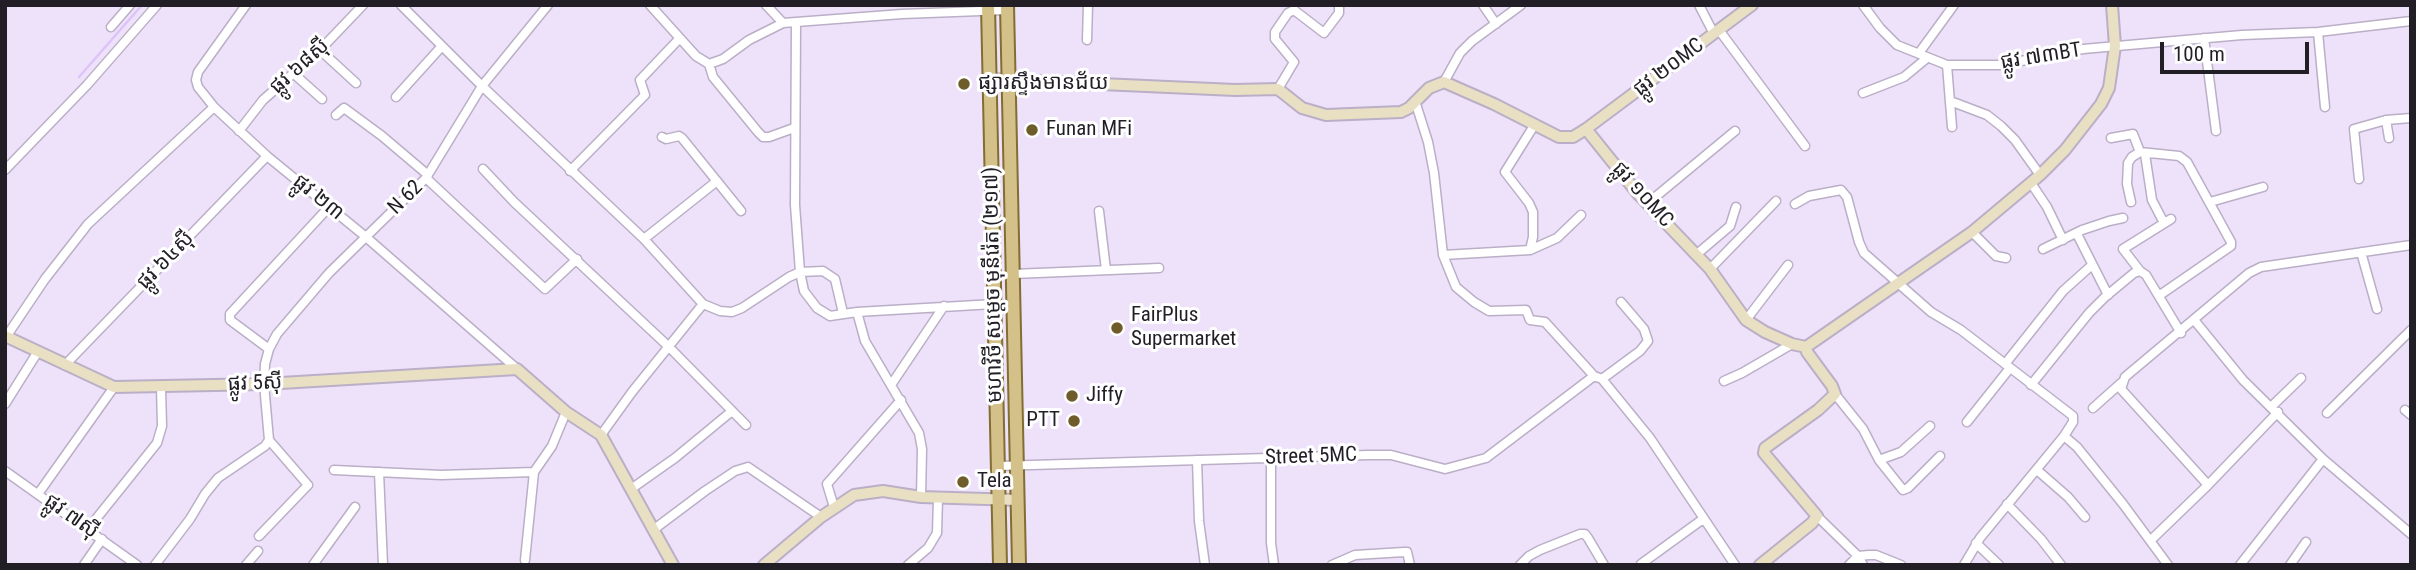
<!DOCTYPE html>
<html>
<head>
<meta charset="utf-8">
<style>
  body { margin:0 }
  #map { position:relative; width:2416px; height:570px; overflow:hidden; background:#eee2fa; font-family:"Roboto Condensed",sans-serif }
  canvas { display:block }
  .frame { position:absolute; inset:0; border:7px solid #221e26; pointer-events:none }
  .scale { position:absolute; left:2160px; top:42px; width:149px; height:32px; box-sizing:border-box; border:4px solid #221e26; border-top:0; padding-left:9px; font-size:21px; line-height:24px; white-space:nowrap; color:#221e26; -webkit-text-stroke:5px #fff; paint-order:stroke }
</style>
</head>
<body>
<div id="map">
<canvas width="2416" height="570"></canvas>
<div class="frame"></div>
<div class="scale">100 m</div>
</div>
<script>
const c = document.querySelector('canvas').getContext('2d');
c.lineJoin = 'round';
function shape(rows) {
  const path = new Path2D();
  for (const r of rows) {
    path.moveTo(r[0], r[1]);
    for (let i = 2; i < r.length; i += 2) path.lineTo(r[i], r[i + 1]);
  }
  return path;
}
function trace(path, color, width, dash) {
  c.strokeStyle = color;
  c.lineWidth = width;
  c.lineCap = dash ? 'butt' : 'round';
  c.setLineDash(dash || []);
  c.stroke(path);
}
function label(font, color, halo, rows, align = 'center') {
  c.font = font + ' "Roboto Condensed","Noto Sans Khmer",sans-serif';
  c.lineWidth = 6;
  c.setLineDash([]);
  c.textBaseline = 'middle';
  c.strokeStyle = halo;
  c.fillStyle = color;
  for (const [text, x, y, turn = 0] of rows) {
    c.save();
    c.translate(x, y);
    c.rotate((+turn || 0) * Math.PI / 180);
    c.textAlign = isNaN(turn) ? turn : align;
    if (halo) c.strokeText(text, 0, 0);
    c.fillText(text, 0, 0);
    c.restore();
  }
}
const stream = shape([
  [79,77,142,5]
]);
const street = shape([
  [246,5,198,72,196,80,198,87,214,107,267,156,366,237,517,369],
  [401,5,482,86,644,239,703,304,720,311,732,312,742,308,789,277,800,272,823,271,835,279,843,313],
  [650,5,696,56,709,64,713,77,758,132,763,137,769,137,794,128],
  [766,5,783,23],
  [1483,5,1496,24],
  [1699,5,1714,34],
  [1863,5,1880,28,1897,45,1947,65,2000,65,2083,49,2242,35,2318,32,2411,21],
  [796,23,795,205,800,272,804,291,817,308,830,316,857,312,994,304],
  [111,27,130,5],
  [1719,30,1805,146],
  [2318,32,2325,107],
  [2204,38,2216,131],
  [1087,40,1088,5],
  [320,50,356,83],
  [1919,53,1954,5],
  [709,64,723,59,749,40,783,23,902,14,1007,10],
  [1947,65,1952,127],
  [293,73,322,99],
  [1444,82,1460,53,1472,41,1521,5],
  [1278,89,1294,62,1275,39,1275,32,1288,13,1294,10,1324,33,1339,13,1339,5],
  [1863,93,1904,77,1927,58],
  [396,97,442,46],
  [1415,101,1428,142,1434,173,1443,255,1456,287,1474,302,1489,311,1526,310,1530,320,1545,322,1594,376,1602,379,1650,438,1735,565],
  [1950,101,1987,115,2001,126,2015,140,2040,175],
  [336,115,344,108,382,136,428,175],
  [2386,120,2389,138],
  [239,131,263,100,320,50,363,5],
  [662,137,666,139,679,136,682,138,741,211],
  [2111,138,2133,134,2140,152],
  [2145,154,2152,200,2164,223],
  [483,169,514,202,668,346,746,425],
  [5,170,87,85,157,5],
  [570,171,645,95,640,80,679,39],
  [426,178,545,289,577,259],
  [2359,179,2354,129,2386,120,2411,118],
  [2031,183,2047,207,2063,240],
  [2131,202,2127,184,2128,163,2132,157,2140,152,2179,156,2187,162,2231,242,2231,246,2160,295],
  [2210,202,2263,187],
  [1648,203,1735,131],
  [1795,204,1809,196,1841,190,1847,197,1859,242,1864,253,1931,312,1961,330,2073,416,2073,422,2064,436,1980,538,1964,565],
  [1099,211,1106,270],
  [2171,219,2123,249,2140,271,2146,275,2181,333],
  [1972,232,1996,256,2006,258],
  [2077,234,2108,295],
  [644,239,717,181],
  [2043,249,2082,230,2109,221,2123,218],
  [1530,250,1533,237,1533,212,1529,203,1505,172,1535,124],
  [2361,252,2377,309],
  [1697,254,1730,226,1736,207],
  [1443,255,1530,250,1557,238,1581,215],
  [1710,269,1776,201],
  [1013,274,1159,268],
  [857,312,865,341,919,433,922,449,921,497],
  [1746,320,1788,265],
  [2195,321,2243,380,2323,459,2411,534],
  [6,337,45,279,88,224,214,107],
  [269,349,230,320,230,314,329,207],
  [2005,364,2063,291,2092,265],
  [65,365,267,156],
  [1602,379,1640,351,1648,341,1644,329,1621,302],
  [1724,381,1742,373,1792,344],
  [891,385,944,306],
  [2031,385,2089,313,2105,297,2134,273,2140,271],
  [1835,394,1863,429,1879,460,1903,490,1908,488,1940,456],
  [5,404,37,353],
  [2271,407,2301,378],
  [2093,408,2121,383],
  [2405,410,2411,415],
  [2327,413,2411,330],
  [1967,422,2010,368],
  [601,435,632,392,703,304],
  [2064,436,2077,447,2123,504,2168,565],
  [1271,458,1271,543,1274,565],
  [1197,460,1199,521,1205,565],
  [1879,460,1901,452,1930,426],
  [998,466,1368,455,1391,455,1445,469,1486,458,1594,376],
  [334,470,441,475,534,472,552,446,566,412],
  [2037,470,2068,497,2085,517],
  [5,471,137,565],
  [379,472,383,565],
  [2208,485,2121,389,2125,377,2249,273,2261,267,2411,245],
  [631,489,675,458,732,411],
  [38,494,114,387],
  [2007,504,2041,539,2061,565],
  [834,507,827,484,901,400],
  [1817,516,1858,556,1863,565],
  [88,529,157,443,162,426,161,387],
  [653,530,705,491,735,471,748,467,821,517],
  [259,536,308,485,269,440,264,384,265,364,269,349,277,334,329,273,426,178,482,86,548,5],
  [2151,540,2208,485,2278,412],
  [1976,543,1999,565],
  [525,560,534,472],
  [1641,564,1703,519],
  [84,565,102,539],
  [155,565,190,519,205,494,218,478,265,446,269,440],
  [246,565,258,551],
  [313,565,355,507],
  [908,565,928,548,937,533,938,498],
  [1332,565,1355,555,1404,552,1407,552,1410,565],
  [1520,565,1529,556,1540,550,1580,534,1585,534,1588,538,1604,565],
  [1849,565,1858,556,1869,555,1876,555,1901,565],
  [2240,565,2323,459],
  [2290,565,2306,542]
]);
const secondary = shape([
  [990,79,1235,90,1278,89,1302,108,1326,115,1401,112,1409,108,1429,88,1444,82,1494,104,1559,137,1573,137,1586,129,1639,195,1710,269,1746,320,1765,332,1792,344,1806,347,1972,232,2040,175,2065,150,2101,104,2109,88,2115,46,2112,5],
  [1586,129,1752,5],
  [5,336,114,387,264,384,517,369,566,412,601,435,673,565],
  [764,565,821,517,854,495,883,491,921,497,1018,500],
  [1760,565,1812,523,1817,516,1764,453,1765,448,1818,410,1835,394,1832,386,1807,352,1806,347]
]);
const primary = shape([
  [988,5,1000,565],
  [1007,5,1019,565]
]);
const markers = [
  [964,84,7,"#6e5d2b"],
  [1032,130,7,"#6e5d2b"],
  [1117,328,7,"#6e5d2b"],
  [1072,396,7,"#6e5d2b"],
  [1074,421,7,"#6e5d2b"],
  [963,482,7,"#6e5d2b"]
];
const streetNames = [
  ["ផ្លូវ ៧៣BT",2041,57,-9],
  ["ផ្លូវ ៦៨ស៊ី",300,67,-42],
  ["ផ្លូវ ២០MC",1669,68,-37],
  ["ផ្លូវ ១០MC",1642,195,48],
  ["ផ្លូវ ២៣",318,198,39],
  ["N 62",406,198,-45],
  ["ផ្លូវ ៦៤ស៊ី",166,261,-46],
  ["មហាវិថី សម្តេច មុនីរ៉េត (២១៧)",994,285,-91],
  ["ផ្លូវ 5ស៊ី",255,384,-2],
  ["Street 5MC",1311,457,-2],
  ["ផ្លូវ ៧ស៊ី",71,517,35]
];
const poiNames = [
  ["ផ្សារស្ទឹងមានជ័យ",978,84],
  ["Funan MFi",1046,130],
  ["FairPlus",1131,316],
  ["Supermarket",1131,340],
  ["Jiffy",1086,396],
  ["PTT",1060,421,"right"],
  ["Tela",977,482]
];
trace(stream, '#dec3fa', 2.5);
trace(street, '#baafc6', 11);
trace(secondary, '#baafc6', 14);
trace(primary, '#826d33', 16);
trace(street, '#fff', 8);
trace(secondary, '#e9e0c4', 10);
trace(primary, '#d3c189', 12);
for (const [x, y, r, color] of markers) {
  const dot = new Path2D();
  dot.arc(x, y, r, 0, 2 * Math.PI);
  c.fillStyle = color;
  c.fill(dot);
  trace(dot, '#fff', 2.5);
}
label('21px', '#221e26', '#fff', streetNames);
label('21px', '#221e26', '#fff', poiNames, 'left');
</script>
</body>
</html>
